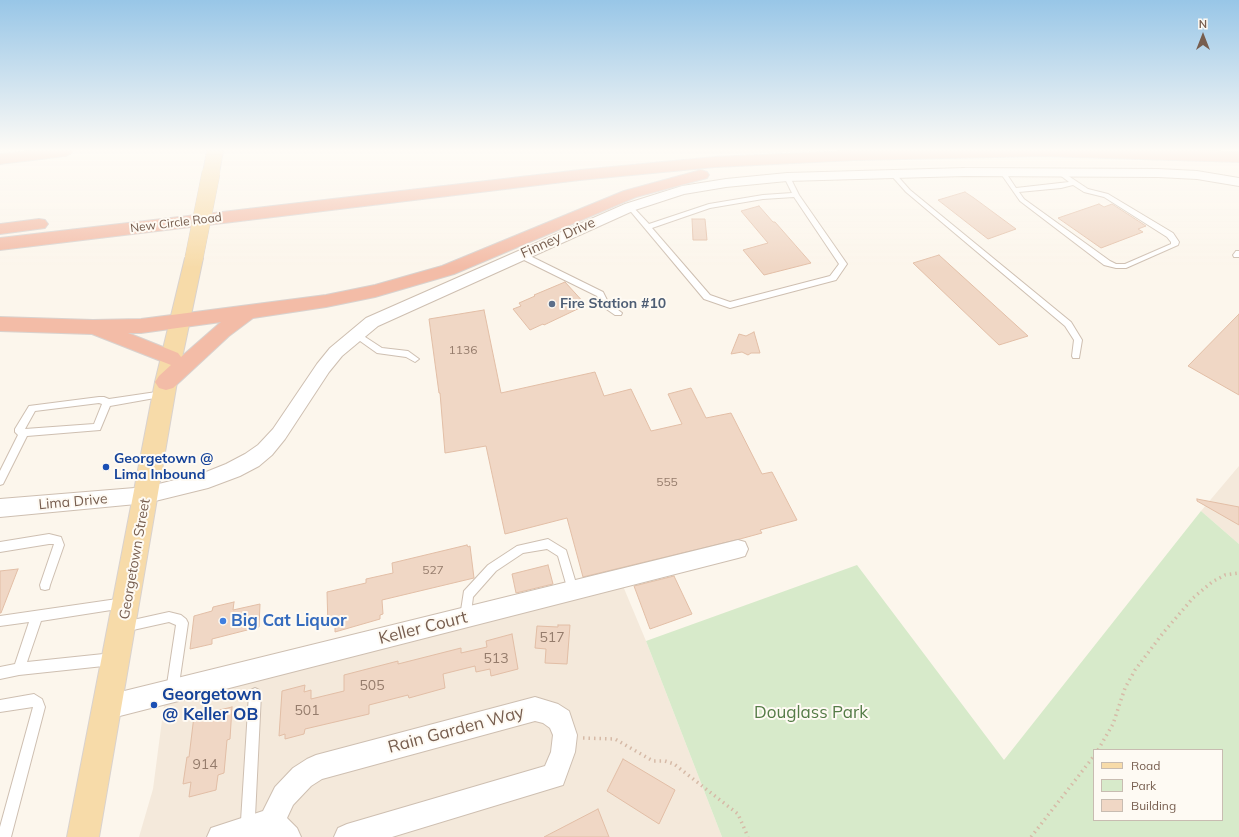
<!DOCTYPE html>
<html>
<head>
<meta charset="utf-8">
<style>
  body { margin:0 }
  #map { position:relative; width:1239px; height:837px; overflow:hidden; background:#fcf6ec; font-family:Mulish,sans-serif }
  canvas { display:block }
  .legend { position:absolute; left:1093px; top:749px; width:130px; height:72px; box-sizing:border-box; background:#fefaf3; border:1px solid #c8bcb1; margin:0; padding:5px 7px; list-style:none; font-size:12px; color:#775e4f }
  .legend li { display:flex; align-items:center; gap:8px; height:20px }
  .legend b { width:20px; border:1px solid #c8bcb1 }
  .north { position:absolute; left:1183px; top:16px; width:40px; height:40px; -webkit-text-stroke:3px #fefaf3; paint-order:stroke; rotate:0deg; font-size:11px; font-weight:700; line-height:16px; text-align:center; color:#775e4f }
  .north::after { content:''; display:block; margin:auto; width:14px; height:18px; background:#775e4f; clip-path:polygon(50% 0,100% 100%,50% 72%,0 100%) }
</style>
</head>
<body>
<div id="map">
<canvas width="1239" height="837"></canvas>
<ul class="legend">
<li><b style="height:5px;background:#f7dba9"></b>Road</li>
<li><b style="height:11px;background:#d7eaca"></b>Park</li>
<li><b style="height:11px;background:#f0d7c5"></b>Building</li>
</ul>
<div class="north">N</div>
</div>
<script>
const c = document.querySelector('canvas').getContext('2d');
c.lineJoin = 'round';
function fill(path, color) {
  c.fillStyle = color;
  c.fill(path, 'evenodd');
}
function shape(rows) {
  const path = new Path2D();
  for (const r of rows) {
    path.moveTo(r[0], r[1]);
    for (let i = 2; i < r.length; i += 2) path.lineTo(r[i], r[i + 1]);
  }
  return path;
}
function trace(path, color, width, dash) {
  c.strokeStyle = color;
  c.lineWidth = width;
  c.lineCap = dash ? 'butt' : 'round';
  c.setLineDash(dash || []);
  c.stroke(path);
}
function label(font, color, halo, rows, align = 'center') {
  c.font = font + ' Mulish,sans-serif';
  c.lineWidth = 4;
  c.setLineDash([]);
  c.textBaseline = 'middle';
  c.strokeStyle = halo;
  c.fillStyle = color;
  for (const [text, x, y, turn = 0] of rows) {
    c.save();
    c.translate(x, y);
    c.rotate((+turn || 0) * Math.PI / 180);
    c.textAlign = isNaN(turn) ? turn : align;
    if (halo) c.strokeText(text, 0, 0);
    c.fillText(text, 0, 0);
    c.restore();
  }
}
const residential = shape([
  [1239,466,1239,544,1201,511],
  [623,586,646,641,722,837,139,837,153,789,164,705]
]);
const green = shape([
  [1201,511,1239,544,1239,837,722,837,646,641,857,565,1004,760],
  [1094,750,1222,750,1222,820,1094,820]
]);
const building = shape([
  [965,192,974,198,1016,229,988,239,938,200,965,192],
  [1099,204,1104,207,1112,204,1146,226,1138,229,1143,232,1101,248,1058,218,1099,204],
  [759,206,773,222,775,222,811,263,764,275,743,250,768,243,741,211,759,206],
  [692,219,705,219,707,240,693,240,692,219],
  [939,255,1028,336,999,345,913,263,939,255],
  [565,282,586,305,544,325,543,324,530,330,513,309,521,306,519,303,535,296,534,295,565,282],
  [484,310,501,393,595,372,604,396,631,389,651,431,682,424,668,394,691,388,706,418,731,413,762,474,772,472,797,520,760,530,762,533,740,539,583,577,567,518,505,534,486,446,445,453,440,393,439,393,429,319,484,310],
  [1239,314,1239,395,1188,366,1239,314],
  [754,332,760,353,751,353,748,355,742,352,731,354,739,334,746,336,754,332],
  [1197,499,1239,507,1239,525,1197,501,1197,499],
  [467,545,468,547,470,546,474,578,382,600,383,614,380,615,380,619,335,632,335,626,328,627,327,592,366,583,366,579,393,573,392,563,467,545],
  [548,565,553,584,516,593,512,574,548,565],
  [18,569,1,613,0,613,0,571,18,569],
  [674,576,692,614,650,629,634,586,674,576],
  [234,602,233,610,260,604,259,627,212,639,212,644,190,649,194,616,212,611,213,607,234,602],
  [558,625,570,625,567,664,545,663,546,649,535,648,537,626,558,627,558,625],
  [512,634,518,669,491,676,490,669,476,672,475,666,443,674,445,688,409,698,408,695,369,705,369,714,305,729,304,734,285,739,285,734,279,736,282,691,305,685,304,692,311,690,311,699,344,691,344,675,398,661,398,664,461,648,461,653,487,647,486,641,512,634],
  [232,707,230,739,227,740,224,773,218,775,216,790,189,797,191,782,183,784,187,757,189,757,194,716,232,707],
  [623,759,675,790,659,824,607,791,623,759],
  [598,809,609,837,544,837,598,809]
]);
const path = shape([
  [583,738,615,739,653,761,665,761,674,764,738,814,748,837],
  [1098,750,1113,724,1125,688,1135,670,1163,633,1193,598,1212,582,1225,575,1239,573],
  [1031,837,1094,756]
]);
const lane = shape([
  [1002,169,1004,170,1016,188,1069,182,1056,172,1061,171,1088,189,1108,194,1173,233,1179,242,1178,245,1126,268,1116,268,1104,265,1020,201,999,171,1002,169],
  [1073,185,1084,192,1104,197,1167,237,1171,242,1171,244,1125,264,1116,264,1110,261,1024,199,1019,192,1061,188,1073,185],
  [892,171,894,172,910,190,1071,322,1082,340,1079,358,1073,358,1072,356,1074,340,1065,326,906,192,889,173,892,171],
  [787,175,790,177,799,195,847,264,836,280,730,308,704,299,627,207,628,206,632,206,649,224,709,204,763,195,792,193,784,177,787,175],
  [794,197,839,264,830,276,730,302,710,295,652,228,710,208,763,199,794,197],
  [1236,251,1239,251,1239,257,1234,257,1233,255,1236,251],
  [518,253,524,253,603,292,608,302,622,313,621,315,615,315,602,306,597,296,518,257,518,253],
  [356,331,382,348,408,351,419,359,415,362,406,357,377,353,353,336,352,334,356,331],
  [163,391,167,394,166,396,110,406,100,430,27,436,3,484,0,485,0,471,18,435,15,432,15,429,29,406,99,397,104,397,109,399,163,391],
  [99,403,102,404,94,424,25,429,35,411,99,403],
  [49,534,61,537,64,545,50,585,49,589,45,590,41,589,40,585,54,544,49,544,0,552,0,542,49,534],
  [548,539,566,550,578,590,577,594,573,595,569,594,558,556,547,549,523,553,496,571,473,597,470,621,466,622,462,621,460,617,464,591,488,565,517,546,548,539],
  [124,598,128,599,129,603,128,607,124,608,41,621,27,662,113,653,117,655,119,659,117,663,113,665,19,675,0,679,0,667,15,664,29,622,0,626,0,616,124,598],
  [169,612,181,615,186,619,188,623,178,691,176,695,172,697,168,695,166,691,176,625,169,622,124,632,120,631,118,627,120,623,124,622,169,612],
  [255,688,259,690,261,694,254,837,240,837,249,694,251,690,255,688],
  [34,694,42,699,45,707,11,837,0,837,0,827,33,707,0,712,0,700,34,694]
]);
const street = shape([
  [965,168,1158,169,1197,171,1239,178,1239,186,1197,179,1158,177,965,176,787,181,726,187,684,194,635,210,378,326,342,356,329,372,285,439,272,455,259,466,240,476,208,488,147,503,0,517,0,499,147,487,206,472,226,464,245,454,258,445,273,429,317,364,330,348,366,318,625,204,682,186,726,179,787,173,965,168],
  [738,540,745,542,748,549,745,556,738,558,108,719,100,715,96,707,100,699,108,695,738,540],
  [535,697,558,704,569,711,577,735,575,752,563,785,392,837,334,837,338,828,347,824,545,766,551,752,553,735,550,728,543,723,535,721,322,779,311,786,293,805,287,818,297,828,301,837,207,837,211,828,263,811,275,787,293,768,307,759,316,755,535,697]
]);
const primary = shape([
  [207,151,223,151,219,173,217,176,211,178,205,176,203,173,207,151],
  [194,252,200,254,203,258,177,382,99,837,67,837,155,382,185,258,188,254,194,252]
]);
const highway = shape([
  [30,151,73,151,70,154,65,156,0,164,0,154,30,151],
  [850,151,1198,151,1239,152,1239,162,1043,156,855,160,715,167,580,180,0,250,0,238,580,170,715,157,850,151],
  [701,170,707,172,709,175,707,178,636,197,454,274,375,297,326,307,253,318,229,336,173,388,166,390,159,388,155,382,159,376,171,365,92,334,0,331,0,317,93,320,141,319,326,295,375,285,442,266,624,191,701,170],
  [221,322,181,357,178,353,128,333,141,333,221,322],
  [39,219,45,220,48,224,45,228,0,234,0,224,39,219]
]);
const primaryBridge = shape([
  [194,258,211,173]
]);
const markers = [
  [552,304,4,"#5c6f8a"],
  [106,467,4,"#1a4fb4"],
  [223,621,4,"#3f7fe0"],
  [154,705,4,"#1a4fb4"]
];
const farStreetnames = [
  ["New Circle Road",176,223,-7]
];
const numberNames = [
  ["1136",463,350],
  ["555",667,482],
  ["527",433,570]
];
const streetNames = [
  ["Finney Drive",558,238,-24],
  ["Lima Drive",73,502,-5],
  ["Georgetown Street",135,559,-80]
];
const serviceNames = [
  ["Fire Station #10",560,304]
];
const transitNames = [
  ["Georgetown @",114,459],
  ["Lima Inbound",114,475]
];
const nearNumbernames = [
  ["517",552,638],
  ["513",496,659],
  ["505",372,686],
  ["501",307,711],
  ["914",205,765]
];
const nearShopnames = [
  ["Big Cat Liquor",231,621]
];
const nearStreetnames = [
  ["Keller Court",423,628,-14],
  ["Rain Garden Way",456,730,-15]
];
const nearTransitnames = [
  ["Georgetown",162,695],
  ["@ Keller OB",162,715]
];
const nearParknames = [
  ["Douglass Park",811,713]
];
fill(residential, '#f4e9db');
fill(green, '#d7eaca');
fill(building, '#f0d7c5');
trace(building, '#e2bea6', 1);
trace(lane, '#cebfb1', 2);
trace(street, '#cebfb1', 2);
trace(primary, '#d9d2ce', 2);
trace(highway, '#d9d2ce', 2);
trace(path, '#d6baa7', 3.5, [1.5, 4]);
fill(lane, '#fff');
fill(street, '#fff');
fill(primary, '#f7dba9');
fill(highway, '#f3bca7');
trace(primaryBridge, '#d9d2ce', 19, []);
trace(primaryBridge, '#f7dba9', 18);
const sky = c.createLinearGradient(0, 0, 0, 268);
sky.addColorStop(0, '#98c6e7');
sky.addColorStop(0.56, '#fefbf6');
sky.addColorStop(1, '#fefbf600');
c.fillStyle = sky;
c.fillRect(0, 0, 1239, 268);
for (const [x, y, r, color] of markers) {
  const dot = new Path2D();
  dot.arc(x, y, r, 0, 2 * Math.PI);
  c.fillStyle = color;
  c.fill(dot);
  trace(dot, '#fefaf3', 1.5);
}
label('12px', '#775e4f', '#fefaf3', farStreetnames);
label('12px', '#957c6c', null, numberNames);
label('14px', '#775e4f', '#fefaf3', streetNames);
label('bold 14px', '#4e5e75', '#fefaf3', serviceNames, 'left');
label('bold 14px', '#164399', '#fefaf3', transitNames, 'left');
label('14px', '#957c6c', null, nearNumbernames);
label('bold 17px', '#366cbe', '#fefaf3', nearShopnames, 'left');
label('17px', '#775e4f', '#fefaf3', nearStreetnames);
label('bold 17px', '#164399', '#fefaf3', nearTransitnames, 'left');
label('17px', '#557c47', '#fefaf3', nearParknames);
</script>
</body>
</html>
